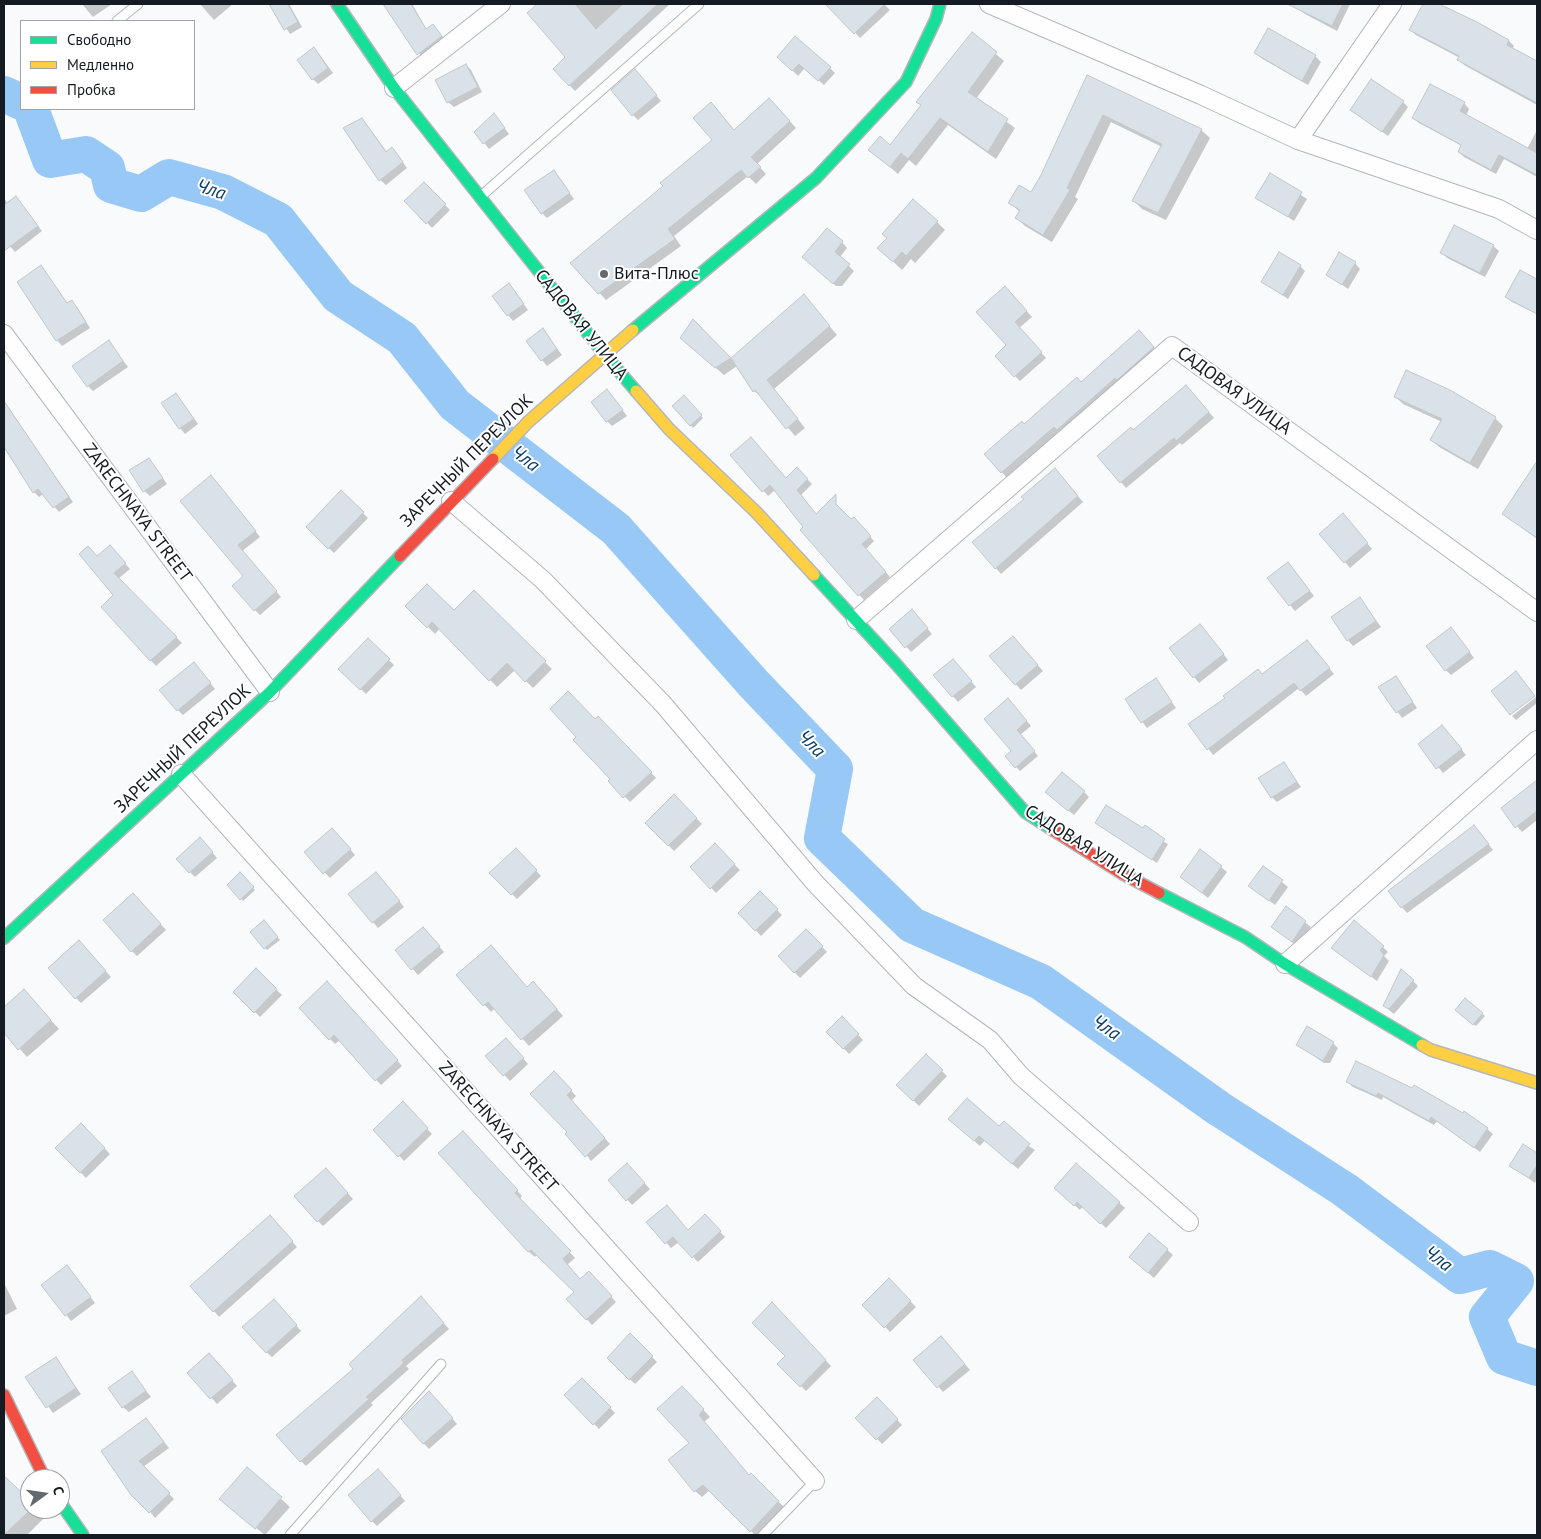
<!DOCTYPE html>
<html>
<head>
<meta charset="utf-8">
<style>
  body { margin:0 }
  #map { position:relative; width:1541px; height:1539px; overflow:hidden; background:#f8fafc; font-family:"PT Sans",sans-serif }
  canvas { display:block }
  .frame { position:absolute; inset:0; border:5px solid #141b22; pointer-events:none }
  .legend { position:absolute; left:20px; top:20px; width:175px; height:90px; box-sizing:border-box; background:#fff; border:1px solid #a1a4a7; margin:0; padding:6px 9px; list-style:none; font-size:15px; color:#141b22 }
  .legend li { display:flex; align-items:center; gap:10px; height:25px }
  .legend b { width:25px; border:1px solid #a1a4a7 }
  .north { position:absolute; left:20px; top:1469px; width:50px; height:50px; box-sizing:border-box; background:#fff; border:1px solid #a1a4a7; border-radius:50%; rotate:76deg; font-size:14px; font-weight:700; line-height:20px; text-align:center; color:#141b22 }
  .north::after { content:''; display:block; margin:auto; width:18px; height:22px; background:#64696e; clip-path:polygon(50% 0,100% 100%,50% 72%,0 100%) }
</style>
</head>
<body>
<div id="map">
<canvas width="1541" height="1539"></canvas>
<div class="frame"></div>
<ul class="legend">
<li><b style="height:6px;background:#16e098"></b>Свободно</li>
<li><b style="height:6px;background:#ffcf43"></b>Медленно</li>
<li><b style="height:6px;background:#f24e42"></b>Пробка</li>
</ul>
<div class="north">С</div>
</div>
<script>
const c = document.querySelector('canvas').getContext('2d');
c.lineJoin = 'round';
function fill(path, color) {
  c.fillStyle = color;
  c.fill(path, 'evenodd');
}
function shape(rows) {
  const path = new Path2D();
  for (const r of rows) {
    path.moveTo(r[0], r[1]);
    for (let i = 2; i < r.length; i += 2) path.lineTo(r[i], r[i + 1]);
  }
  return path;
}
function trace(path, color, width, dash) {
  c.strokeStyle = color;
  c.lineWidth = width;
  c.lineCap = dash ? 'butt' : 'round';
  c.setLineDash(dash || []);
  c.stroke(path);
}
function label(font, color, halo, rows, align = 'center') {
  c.font = font + ' "PT Sans",sans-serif';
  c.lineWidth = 4;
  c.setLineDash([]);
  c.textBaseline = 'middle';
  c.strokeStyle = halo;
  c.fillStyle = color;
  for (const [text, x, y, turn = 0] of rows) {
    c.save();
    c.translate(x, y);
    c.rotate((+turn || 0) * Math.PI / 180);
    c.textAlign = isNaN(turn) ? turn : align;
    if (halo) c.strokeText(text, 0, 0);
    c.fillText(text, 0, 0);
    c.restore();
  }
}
const shadow = shape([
  [82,4,112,4,93,17],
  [200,4,233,4,214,20],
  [271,4,289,4,302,27,290,34],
  [397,4,412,4,427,30,433,25,447,42,423,59,388,9],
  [539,4,670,4,575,91,554,69,567,57,528,13],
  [829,4,884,4,890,10,860,38],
  [1302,4,1350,4,1337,31,1305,14,1299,9],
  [1425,4,1436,4,1509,41,1514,46,1512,49,1537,62,1537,105,1464,65,1460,58,1416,35,1411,30],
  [1269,30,1315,56,1321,62,1308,85,1261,58,1256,53],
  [972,34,1004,61,976,99,1015,128,996,159,948,125,916,166,909,160,898,174,870,150,891,147,922,106,918,102],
  [319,54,333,73,318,84,313,79],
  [779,57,830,68,835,73,824,85,805,68,798,76],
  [466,65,471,70,482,92,454,107,448,102],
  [640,76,661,101,638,120,633,115],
  [1087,76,1201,130,1210,138,1166,220,1142,209,1133,200,1162,147,1111,122,1075,197,1078,199,1052,242,1025,226,1016,217,1020,212,1010,203,1031,194,1042,175],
  [1403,102,1408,107,1388,136,1351,110],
  [1464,103,1469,109,1466,116,1527,149,1537,130,1537,177,1504,159,1496,174,1464,157,1459,152,1462,146,1419,123,1413,118],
  [776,106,796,128,757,164,766,174,756,184,748,176,674,236,681,246,606,300,572,263,664,186,714,141,717,110,735,131],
  [499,120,509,134,489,149,476,132],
  [367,125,387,152,397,154,407,168,386,185,380,180],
  [554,172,574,199,547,218,542,213],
  [1270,175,1307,199,1294,221,1257,197],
  [424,184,450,210,432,228,406,201],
  [4,198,8,204,21,203,42,231,15,252,4,239],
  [937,222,945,230,915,263,911,259,902,270,887,256,888,238],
  [842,242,847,248,840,257,854,271,842,286,836,286,809,262],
  [1493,246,1499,251,1485,277,1447,258,1442,252],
  [1355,263,1360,269,1348,289,1327,274],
  [1300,266,1305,271,1288,299,1263,282],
  [41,267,68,304,72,302,77,307,90,328,62,346,57,340],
  [1520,271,1537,280,1537,314,1512,302,1507,297],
  [514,290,528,310,513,321,508,315],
  [1010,293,1032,317,1019,328,1046,358,1020,381,1015,376,1008,345],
  [804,296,837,335,774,389,805,428,795,436,763,398,754,391,737,366,724,375,689,345,693,321,731,359],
  [543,330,562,355,547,366,542,360],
  [1145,337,1159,353,1007,478,986,454],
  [109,342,128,367,93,391,88,386],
  [607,391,627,416,612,426,607,421],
  [1449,391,1495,418,1503,426,1478,469,1439,447,1432,440,1442,422,1403,404,1395,396],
  [1192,392,1214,418,1182,445,1180,443,1126,488,1099,456],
  [176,394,198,424,185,434,180,428],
  [684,397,703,418,693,428,674,406],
  [4,402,73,502,59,512,43,494,39,497,34,492,4,448],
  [732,455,787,479,797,469,812,484,801,495,817,515,858,523,874,541,866,549,890,577,864,600,801,530,805,527,775,490,768,496],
  [149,459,167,484,150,496,144,491],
  [1531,472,1537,476,1537,539,1504,514],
  [1060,475,1083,502,1001,574,974,542],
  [216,482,260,537,242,551,281,597,260,615,255,610],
  [341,492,368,518,334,553,307,527],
  [1348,520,1372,549,1350,568,1345,562],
  [115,552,130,569,118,579,182,643,156,666,103,607,114,595,97,557],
  [1293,569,1314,596,1295,611,1290,605],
  [474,592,552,669,533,688,515,670,497,687,440,628,435,634,407,606,454,612],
  [1360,599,1381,627,1353,646,1348,640],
  [917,616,932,634,911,652,891,629],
  [1205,631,1228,660,1199,683,1171,649],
  [1456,634,1474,658,1451,675,1446,670],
  [368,640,394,665,366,694,340,669],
  [1307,641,1334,674,1306,696,1299,688,1213,755,1190,724,1262,676],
  [1018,643,1043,671,1021,690,991,656],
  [958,666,976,687,958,702,935,675],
  [199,669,215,689,183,715,178,710],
  [1396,677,1417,708,1402,718,1380,687],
  [1155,679,1176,708,1147,728,1126,700],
  [1536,697,1537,703,1516,720,1512,716],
  [1012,704,1031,726,1020,735,1038,756,1020,771,1006,756,1012,751],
  [598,718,656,778,630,802,610,781,612,779,595,720],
  [1442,726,1466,755,1443,773,1419,744],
  [1284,764,1301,787,1277,802,1272,797],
  [1537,782,1537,820,1522,832,1502,808],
  [1084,792,1089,797,1074,815,1052,797],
  [674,796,702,824,674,851,647,823],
  [1101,827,1143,830,1168,844,1157,863],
  [1479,832,1493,850,1407,913,1389,892],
  [337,834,355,855,330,878,306,853],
  [205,844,217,858,195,877,190,872],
  [715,845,740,870,716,893,692,867],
  [516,849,541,876,517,899,491,873],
  [1201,851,1227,872,1208,898,1182,877],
  [1263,867,1288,887,1275,905,1250,886],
  [240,874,255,890,243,901,228,885],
  [381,878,404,907,378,928,350,894],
  [760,893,782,915,761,936,740,913],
  [138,900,166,930,137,956,132,951],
  [1286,908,1311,927,1297,946,1273,927],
  [266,923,280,940,267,950,265,948],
  [806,930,827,952,800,978,779,956],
  [428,934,444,952,418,975,397,951],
  [84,947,111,977,81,1003,76,998],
  [1383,947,1388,952,1384,956,1389,961,1377,981,1333,948],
  [256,970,282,995,260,1017,235,992],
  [458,975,540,989,563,1016,529,1046,495,1008,491,1012],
  [1413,981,1418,986,1394,1014,1390,1011,1384,1005],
  [332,988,402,1066,381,1085,340,1040,335,1044,300,1008],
  [24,991,59,1029,27,1057,4,1031,4,1008],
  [1465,1000,1485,1016,1476,1026,1459,1012],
  [842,1018,863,1040,849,1054,828,1032],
  [1333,1043,1338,1048,1330,1063,1324,1063,1298,1045],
  [511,1045,528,1064,510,1081,487,1057],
  [926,1056,947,1076,919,1106,898,1085],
  [554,1072,576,1096,571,1101,610,1144,591,1161,569,1132],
  [1348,1082,1487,1129,1493,1134,1480,1152,1437,1121,1434,1125,1383,1097,1382,1100,1353,1087],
  [408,1108,432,1134,404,1161,375,1130],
  [81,1124,110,1154,86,1178,57,1148],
  [955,1124,1000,1128,1035,1150,1018,1169,985,1140,980,1146],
  [469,1138,522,1196,520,1199,575,1258,567,1265,581,1280,595,1278,616,1302,592,1325,568,1299,575,1292,537,1254,535,1257,529,1252,440,1153],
  [1523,1146,1537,1154,1537,1178,1535,1183,1511,1166],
  [1076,1164,1125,1208,1106,1228,1083,1206,1080,1210,1061,1193],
  [632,1170,650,1189,632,1205,610,1180],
  [331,1175,353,1199,323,1226,318,1221],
  [705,1216,725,1237,698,1262,679,1242,671,1248,648,1222,689,1231],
  [275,1221,297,1247,219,1317,214,1311],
  [1149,1234,1173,1255,1154,1278,1136,1262],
  [67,1267,95,1303,71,1321,43,1285],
  [889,1280,916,1307,890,1332,864,1305],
  [4,1283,17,1309,4,1316],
  [426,1303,449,1329,406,1366,409,1369,371,1403,373,1405,306,1466,301,1461,355,1369],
  [772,1304,831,1366,806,1391,779,1364,787,1356],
  [279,1306,301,1331,272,1357,266,1352],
  [630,1335,657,1362,635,1384,608,1358],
  [947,1343,970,1370,943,1392,915,1360],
  [55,1358,81,1394,53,1413,27,1377],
  [214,1360,237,1386,217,1404,189,1373],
  [132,1373,151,1397,129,1412,123,1407],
  [582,1379,615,1413,599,1429,566,1395],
  [682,1387,710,1417,704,1422,750,1476,751,1475,785,1508,759,1535,755,1535,710,1490,702,1497,695,1491],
  [434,1398,457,1424,429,1449,402,1419],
  [877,1398,902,1425,882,1444,857,1418],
  [146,1419,169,1448,143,1467,174,1499,155,1518,102,1451],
  [247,1468,290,1507,265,1535,229,1507],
  [383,1475,405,1501,377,1526,372,1521],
  [4,1477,30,1502,30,1509,37,1509,45,1517,27,1535,4,1535]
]);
const river = shape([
  [4,94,21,102],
  [31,109,50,160,86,154,107,168,111,185,141,194,169,177,223,192,278,220,338,296,402,338,455,405,616,529,753,683,835,769,822,838,912,925,1041,982,1218,1108,1345,1190,1460,1276,1490,1268,1516,1281,1487,1317,1504,1357,1537,1368]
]);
const building = shape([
  [269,4,288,4,298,22,284,30,269,4],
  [383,4,411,4,426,29,433,24,442,36,417,55,383,4],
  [537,4,575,4,596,29,623,4,658,4,569,86,553,69,565,57,527,13,537,4],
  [825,4,885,4,854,34,825,4],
  [1287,4,1343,4,1332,26,1287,4],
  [1423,4,1439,4,1477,22,1509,40,1507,45,1537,61,1537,103,1457,60,1459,56,1409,30,1423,4],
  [1268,28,1316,55,1302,81,1254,53,1268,28],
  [972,32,997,52,968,92,1008,119,988,152,940,118,908,159,901,153,890,167,868,150,880,136,890,145,921,105,916,102,972,32],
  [795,36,831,67,818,81,799,64,792,71,777,57,795,36],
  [314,47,328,68,312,80,297,60,314,47],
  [466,64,478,87,447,103,435,80,466,64],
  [635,69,657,95,632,116,611,90,635,69],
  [1087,75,1202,129,1158,213,1132,201,1162,144,1103,115,1067,188,1070,190,1043,235,1015,218,1020,210,1008,203,1019,185,1031,192,1041,175,1087,75],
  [1371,79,1404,101,1382,132,1350,110,1371,79],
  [1430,84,1465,102,1460,111,1537,153,1537,175,1499,155,1491,170,1458,152,1461,145,1412,118,1430,84],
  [769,98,790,121,751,157,761,167,748,178,741,170,668,229,675,239,598,294,570,263,663,186,660,183,712,140,693,118,711,102,734,130,769,98],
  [494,113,505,128,483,144,474,132,494,113],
  [362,118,386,152,392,147,403,162,379,181,343,128,362,118],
  [554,170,570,193,541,214,524,190,554,170],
  [1270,173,1302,192,1288,217,1255,198,1270,173],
  [424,182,446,204,426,224,404,201,424,182],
  [16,196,38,226,4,251,4,205,16,196],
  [913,199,938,221,906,256,902,252,893,262,877,248,887,238,882,234,913,199],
  [1454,225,1494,245,1480,273,1440,253,1454,225],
  [827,228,843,241,835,252,850,264,833,284,802,257,827,228],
  [1279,252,1301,265,1283,295,1261,282,1279,252],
  [1339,252,1356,262,1342,285,1326,275,1339,252],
  [41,265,67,303,72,300,86,322,56,341,17,282,41,265],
  [1520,270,1537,279,1537,314,1505,297,1520,270],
  [509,283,524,304,507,316,492,296,509,283],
  [1005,286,1027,311,1015,322,1042,352,1014,377,995,356,1006,345,976,312,1005,286],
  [804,294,830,326,767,380,798,419,786,429,755,390,753,392,731,358,804,294],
  [693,319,731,358,715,368,680,338,693,319],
  [543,328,557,349,541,361,526,341,543,328],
  [1139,330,1154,347,1117,380,1115,378,1057,430,1054,427,1001,473,984,454,1022,421,1024,424,1077,377,1081,382,1139,330],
  [109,340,123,361,87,387,72,366,109,340],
  [1406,370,1450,390,1496,417,1470,463,1430,440,1442,419,1394,397,1406,370],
  [1186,385,1209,412,1176,441,1174,438,1120,483,1097,456,1131,427,1133,430,1186,385],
  [607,389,623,410,606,422,591,402,607,389],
  [176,393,194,419,179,429,161,403,176,393],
  [684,395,702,415,690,426,672,406,684,395],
  [4,401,69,497,53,508,38,489,33,493,4,447,4,401],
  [751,437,786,478,797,467,808,479,797,490,816,514,836,494,836,504,851,519,854,517,871,536,862,544,886,572,858,596,800,530,803,527,770,485,762,492,730,455,751,437],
  [149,458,163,478,143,492,129,470,149,458],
  [1537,461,1537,538,1502,514,1537,461],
  [1055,468,1078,496,995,569,972,542,1024,499,1021,497,1055,468],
  [211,475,256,531,238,545,277,591,254,611,232,586,243,576,180,501,211,475],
  [341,490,364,512,328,549,306,527,341,490],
  [1343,513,1368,543,1344,563,1319,534,1343,513],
  [110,545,126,563,114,573,177,637,150,661,101,607,113,595,79,554,88,546,97,556,110,545],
  [1288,562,1310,591,1289,606,1267,578,1288,562],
  [427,584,454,610,474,590,546,661,525,682,507,663,489,681,432,622,427,628,405,606,427,584],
  [1360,597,1376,621,1347,641,1331,617,1360,597],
  [912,609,928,628,905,648,889,629,912,609],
  [1200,624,1224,654,1193,678,1169,648,1200,624],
  [1451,627,1470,652,1445,671,1426,646,1451,627],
  [1013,636,1038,665,1015,685,989,656,1013,636],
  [368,638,390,659,360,690,338,669,368,638],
  [1307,640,1330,668,1300,691,1294,683,1207,750,1188,724,1225,698,1223,696,1258,669,1262,674,1307,640],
  [953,659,972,681,952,697,933,675,953,659],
  [194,662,211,683,177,711,159,690,194,662],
  [1516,671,1535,696,1510,715,1491,691,1516,671],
  [1396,676,1413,702,1396,713,1378,687,1396,676],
  [1156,678,1172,702,1141,723,1125,699,1156,678],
  [568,691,595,719,598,716,652,772,623,798,608,781,610,779,573,740,576,737,550,709,568,691],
  [1008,698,1027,721,1017,730,1035,751,1015,768,1005,756,1011,751,984,719,1008,698],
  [1442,725,1462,749,1436,769,1418,744,1442,725],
  [1284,762,1297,782,1271,798,1258,778,1284,762],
  [1062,772,1085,791,1068,811,1045,792,1062,772],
  [1537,780,1537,811,1515,828,1501,808,1537,780],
  [674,794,697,818,668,846,645,823,674,794],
  [1106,805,1143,828,1145,825,1165,839,1152,860,1095,823,1106,805],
  [1474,825,1489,844,1401,908,1388,891,1474,825],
  [332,828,351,849,323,874,304,852,332,828],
  [200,837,213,852,189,873,176,859,200,837],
  [715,843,735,864,710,889,690,867,715,843],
  [516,848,537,870,511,895,489,873,516,848],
  [1200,849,1222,866,1202,893,1180,877,1200,849],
  [1263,866,1283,880,1269,901,1248,886,1263,866],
  [240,872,254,887,240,900,227,885,240,872],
  [376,872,400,901,372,923,348,894,376,872],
  [760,891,778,909,755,931,738,913,760,891],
  [133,893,161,924,131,952,103,920,133,893],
  [1286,906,1306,921,1292,942,1271,927,1286,906],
  [264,920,278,937,264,949,250,932,264,920],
  [1354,920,1384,946,1380,950,1384,955,1371,977,1331,948,1354,920],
  [423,927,440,946,411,970,395,950,423,927],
  [806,929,823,946,794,973,778,956,806,929],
  [79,940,106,971,75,999,48,968,79,940],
  [491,945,527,987,533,981,557,1009,521,1040,488,1002,483,1006,456,975,491,945],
  [256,968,277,989,254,1013,233,992,256,968],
  [1401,969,1414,980,1389,1009,1383,1006,1401,969],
  [327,981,398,1060,375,1081,334,1035,329,1040,299,1008,327,981],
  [24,989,51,1020,18,1050,4,1033,4,1007,24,989],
  [1465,998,1483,1013,1473,1025,1455,1010,1465,998],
  [842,1016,859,1034,843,1049,826,1032,842,1016],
  [1307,1026,1334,1042,1323,1061,1296,1045,1307,1026],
  [506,1038,524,1058,503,1076,485,1056,506,1038],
  [926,1054,943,1070,913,1101,896,1085,926,1054],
  [1356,1061,1412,1088,1414,1085,1463,1113,1464,1111,1488,1128,1474,1148,1431,1117,1429,1121,1378,1093,1376,1096,1346,1082,1356,1061],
  [554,1071,572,1090,567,1095,605,1138,585,1157,565,1134,567,1132,530,1094,554,1071],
  [967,1098,999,1126,1004,1121,1030,1144,1012,1164,979,1136,974,1141,948,1119,967,1098],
  [403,1101,428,1128,398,1157,373,1130,403,1101],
  [81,1123,105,1148,80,1173,55,1148,81,1123],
  [463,1131,518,1190,515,1193,571,1251,563,1259,580,1279,589,1271,612,1296,586,1320,566,1299,574,1292,531,1250,528,1252,438,1153,463,1131],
  [1523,1144,1537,1153,1537,1165,1529,1178,1509,1166,1523,1144],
  [627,1163,645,1183,626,1201,608,1180,627,1163],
  [1076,1163,1120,1202,1100,1224,1077,1202,1074,1206,1054,1188,1076,1163],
  [326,1168,348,1193,317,1222,294,1196,326,1168],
  [667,1205,688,1230,705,1214,721,1231,692,1258,673,1237,665,1244,646,1222,667,1205],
  [270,1215,293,1241,213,1312,190,1286,270,1215],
  [1149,1233,1168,1249,1148,1273,1129,1257,1149,1233],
  [67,1265,91,1297,65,1316,41,1285,67,1265],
  [889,1278,911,1301,884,1328,862,1305,889,1278],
  [421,1296,444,1323,402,1360,404,1363,366,1397,369,1399,300,1462,276,1435,353,1369,349,1364,421,1296],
  [274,1299,297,1325,266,1353,242,1327,274,1299],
  [772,1302,826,1360,800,1387,777,1364,785,1356,752,1323,772,1302],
  [630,1333,653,1356,629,1380,607,1358,630,1333],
  [941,1336,965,1364,937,1388,913,1360,941,1336],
  [209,1353,233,1380,210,1399,187,1373,209,1353],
  [56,1357,76,1388,46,1408,25,1377,56,1357],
  [132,1371,146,1391,122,1408,108,1388,132,1371],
  [582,1378,611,1407,593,1425,564,1395,582,1378],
  [682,1386,704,1409,699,1415,749,1475,751,1473,779,1501,750,1532,703,1485,694,1492,668,1460,689,1443,657,1409,682,1386],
  [429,1391,453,1418,423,1444,401,1419,429,1391],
  [877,1397,898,1419,876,1440,855,1418,877,1397],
  [146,1418,164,1442,139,1461,170,1493,149,1513,131,1495,101,1451,146,1418],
  [247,1467,282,1497,255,1529,219,1499,247,1467],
  [378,1469,401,1495,371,1522,348,1495,378,1469],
  [4,1476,30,1500,30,1510,4,1535,4,1476]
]);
const lane = shape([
  [117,21,138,4],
  [480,197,699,4],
  [290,1535,441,1364],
  [763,1535,815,1481]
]);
const street = shape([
  [989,4,1201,95,1298,140,1499,209,1537,230],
  [394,88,501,4],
  [1298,140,1392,4],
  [4,334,270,692],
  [451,501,543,580,663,704,815,883,914,986,990,1040,1021,1076,1189,1222],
  [856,620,1172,346,1537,612],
  [181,774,815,1481],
  [1285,964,1537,740]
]);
const fast = shape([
  [337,4,394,88,604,354,636,391],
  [633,330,816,178,906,82,936,19,940,4],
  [814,575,896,664,1025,812,1053,830],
  [1159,893,1245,937,1285,964,1422,1045],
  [4,938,270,692,400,556],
  [60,1502,83,1535]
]);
const slow = shape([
  [636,391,669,429,756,512,814,575],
  [493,459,528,422,633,330],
  [1422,1045,1431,1050,1537,1083]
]);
const jam = shape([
  [400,556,493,459],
  [1053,830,1123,874,1159,893],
  [4,1395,45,1479]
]);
const markers = [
  [604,274,5,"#64696e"]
];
const poiNames = [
  ["Вита-Плюс",614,274]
];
const streetNames = [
  ["САДОВАЯ УЛИЦА",581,325,51],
  ["САДОВАЯ УЛИЦА",1234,391,36],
  ["ЗАРЕЧНЫЙ ПЕРЕУЛОК",467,461,-45],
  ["ZARECHNAYA STREET",137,513,53],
  ["ЗАРЕЧНЫЙ ПЕРЕУЛОК",183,749,-43],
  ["САДОВАЯ УЛИЦА",1084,846,32],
  ["ZARECHNAYA STREET",498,1127,48]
];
const waterNames = [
  ["Чла",211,190,18],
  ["Чла",525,459,38],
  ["Чла",811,744,46],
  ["Чла",1106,1028,35],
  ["Чла",1438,1259,37]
];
fill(shadow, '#0003');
trace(river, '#98c8f6', 36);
fill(building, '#d9e1e9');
trace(building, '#c3c7cc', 1);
trace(lane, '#b3b7bc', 11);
trace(street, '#b3b7bc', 20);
trace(fast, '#b3b7bc', 14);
trace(slow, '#b3b7bc', 14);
trace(jam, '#b3b7bc', 14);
trace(lane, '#fefeff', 9);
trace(street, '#fefeff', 18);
trace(fast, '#16e098', 11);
trace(slow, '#ffcf43', 11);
trace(jam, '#f24e42', 11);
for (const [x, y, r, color] of markers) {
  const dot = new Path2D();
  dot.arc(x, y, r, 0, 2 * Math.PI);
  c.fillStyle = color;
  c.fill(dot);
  trace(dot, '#fff', 2);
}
label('18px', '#141b22', '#fff', poiNames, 'left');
label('18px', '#141b22', '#fff', streetNames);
label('italic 19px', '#0c3e68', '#fff', waterNames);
</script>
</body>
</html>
